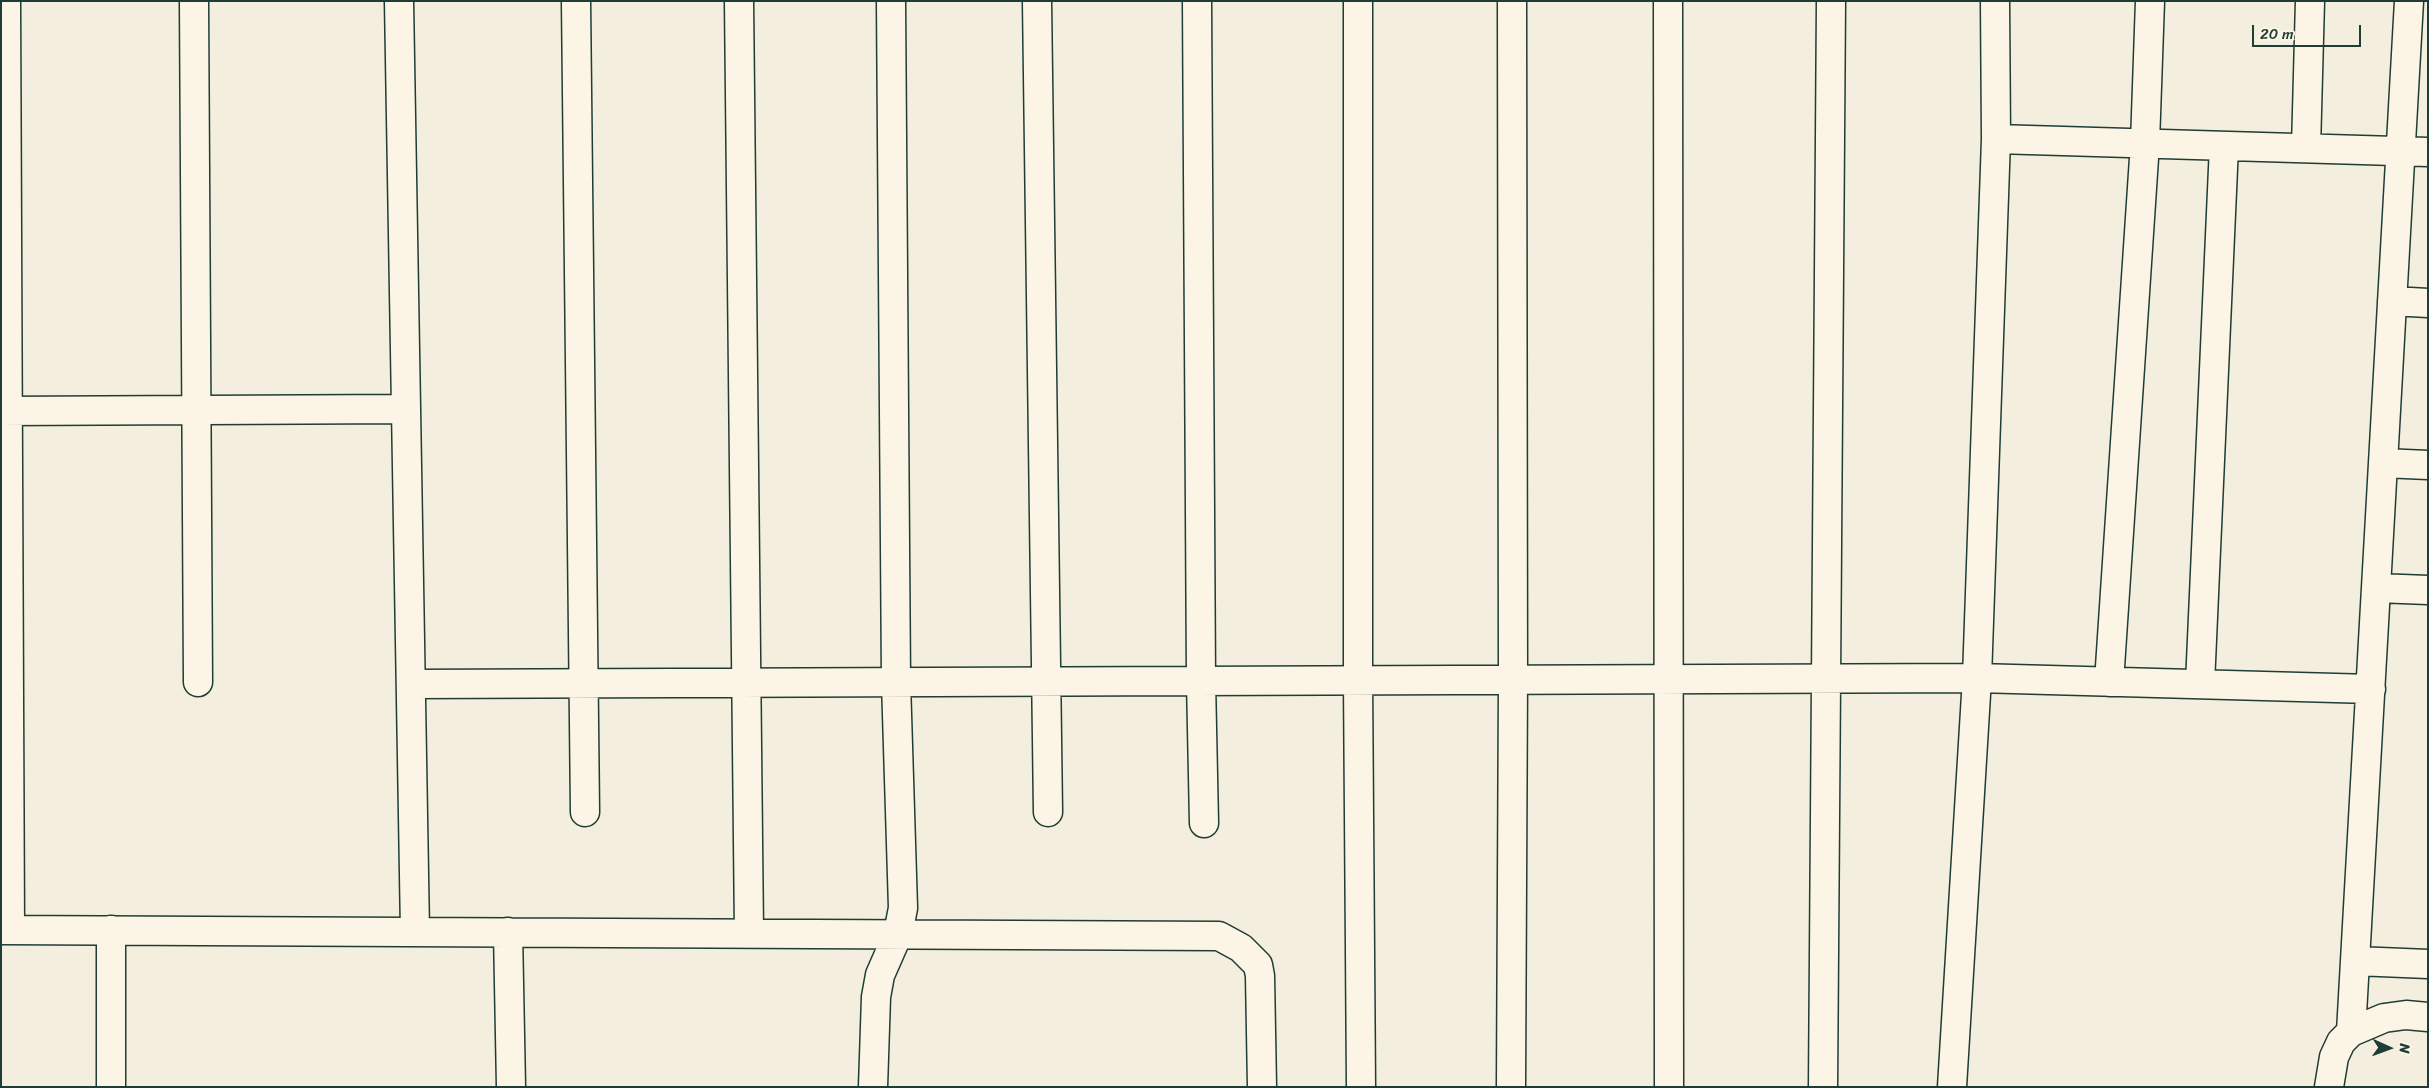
<!DOCTYPE html>
<html>
<head>
<meta charset="utf-8">
<style>
  body { margin:0 }
  #map { position:relative; width:2429px; height:1088px; overflow:hidden; background:#f3eede; font-family:Sriracha,sans-serif }
  canvas { display:block }
  .frame { position:absolute; inset:0; border:2px solid #1f3d34; pointer-events:none }
  .north { position:absolute; left:2364px; top:1023px; width:50px; height:50px; -webkit-text-stroke:4px #fcf5e5; paint-order:stroke; rotate:92deg; font-size:14px; font-weight:700; line-height:20px; text-align:center; color:#1f3d34 }
  .north::after { content:''; display:block; margin:auto; width:18px; height:22px; background:#1f3d34; clip-path:polygon(50% 0,100% 100%,50% 72%,0 100%) }
  .scale { position:absolute; left:2252px; top:25px; width:109px; height:22px; box-sizing:border-box; border:2px solid #1f3d34; border-top:0; padding-left:6px; font-size:15px; line-height:18px; white-space:nowrap; color:#1f3d34; -webkit-text-stroke:4px #fcf5e5; paint-order:stroke }
</style>
</head>
<body>
<div id="map">
<canvas width="2429" height="1088"></canvas>
<div class="frame"></div>
<div class="north">N</div>
<div class="scale">20 m</div>
</div>
<script>
const c = document.querySelector('canvas').getContext('2d');
c.lineJoin = 'round';
function shape(rows) {
  const path = new Path2D();
  for (const r of rows) {
    path.moveTo(r[0], r[1]);
    for (let i = 2; i < r.length; i += 2) path.lineTo(r[i], r[i + 1]);
  }
  return path;
}
function trace(path, color, width, dash) {
  c.strokeStyle = color;
  c.lineWidth = width;
  c.lineCap = dash ? 'butt' : 'round';
  c.setLineDash(dash || []);
  c.stroke(path);
}
const street = shape([
  [6,1,10,930],
  [194,1,198,682],
  [399,1,415,932],
  [576,1,585,812],
  [739,1,749,933],
  [1037,1,1048,812],
  [1197,1,1201,681,1204,823],
  [1358,1,1358,680,1361,1087],
  [1668,1,1669,1087],
  [1996,139,2428,152],
  [2306,148,2310,1],
  [2392,301,2428,303],
  [1,411,406,409],
  [2383,463,2428,465],
  [2377,588,2428,590],
  [2109,682,2145,143,2150,1],
  [411,684,1977,678,2371,689],
  [2200,684,2224,146],
  [1,930,1219,936,1241,948,1258,965,1260,976,1262,1087],
  [508,932,511,1087],
  [2356,961,2428,964],
  [2351,1032,2384,1018,2406,1015,2428,1017],
  [111,1087,111,930],
  [873,1087,876,997,880,975,898,934,903,908,896,682,891,1],
  [1511,1087,1513,679,1512,1],
  [1823,1087,1831,1],
  [1952,1087,1977,678,1996,139,1995,1],
  [2329,1087,2334,1057,2341,1042,2351,1032,2409,1]
]);
trace(street, '#1f3d34', 31);
trace(street, '#fcf5e5', 28);
</script>
</body>
</html>
